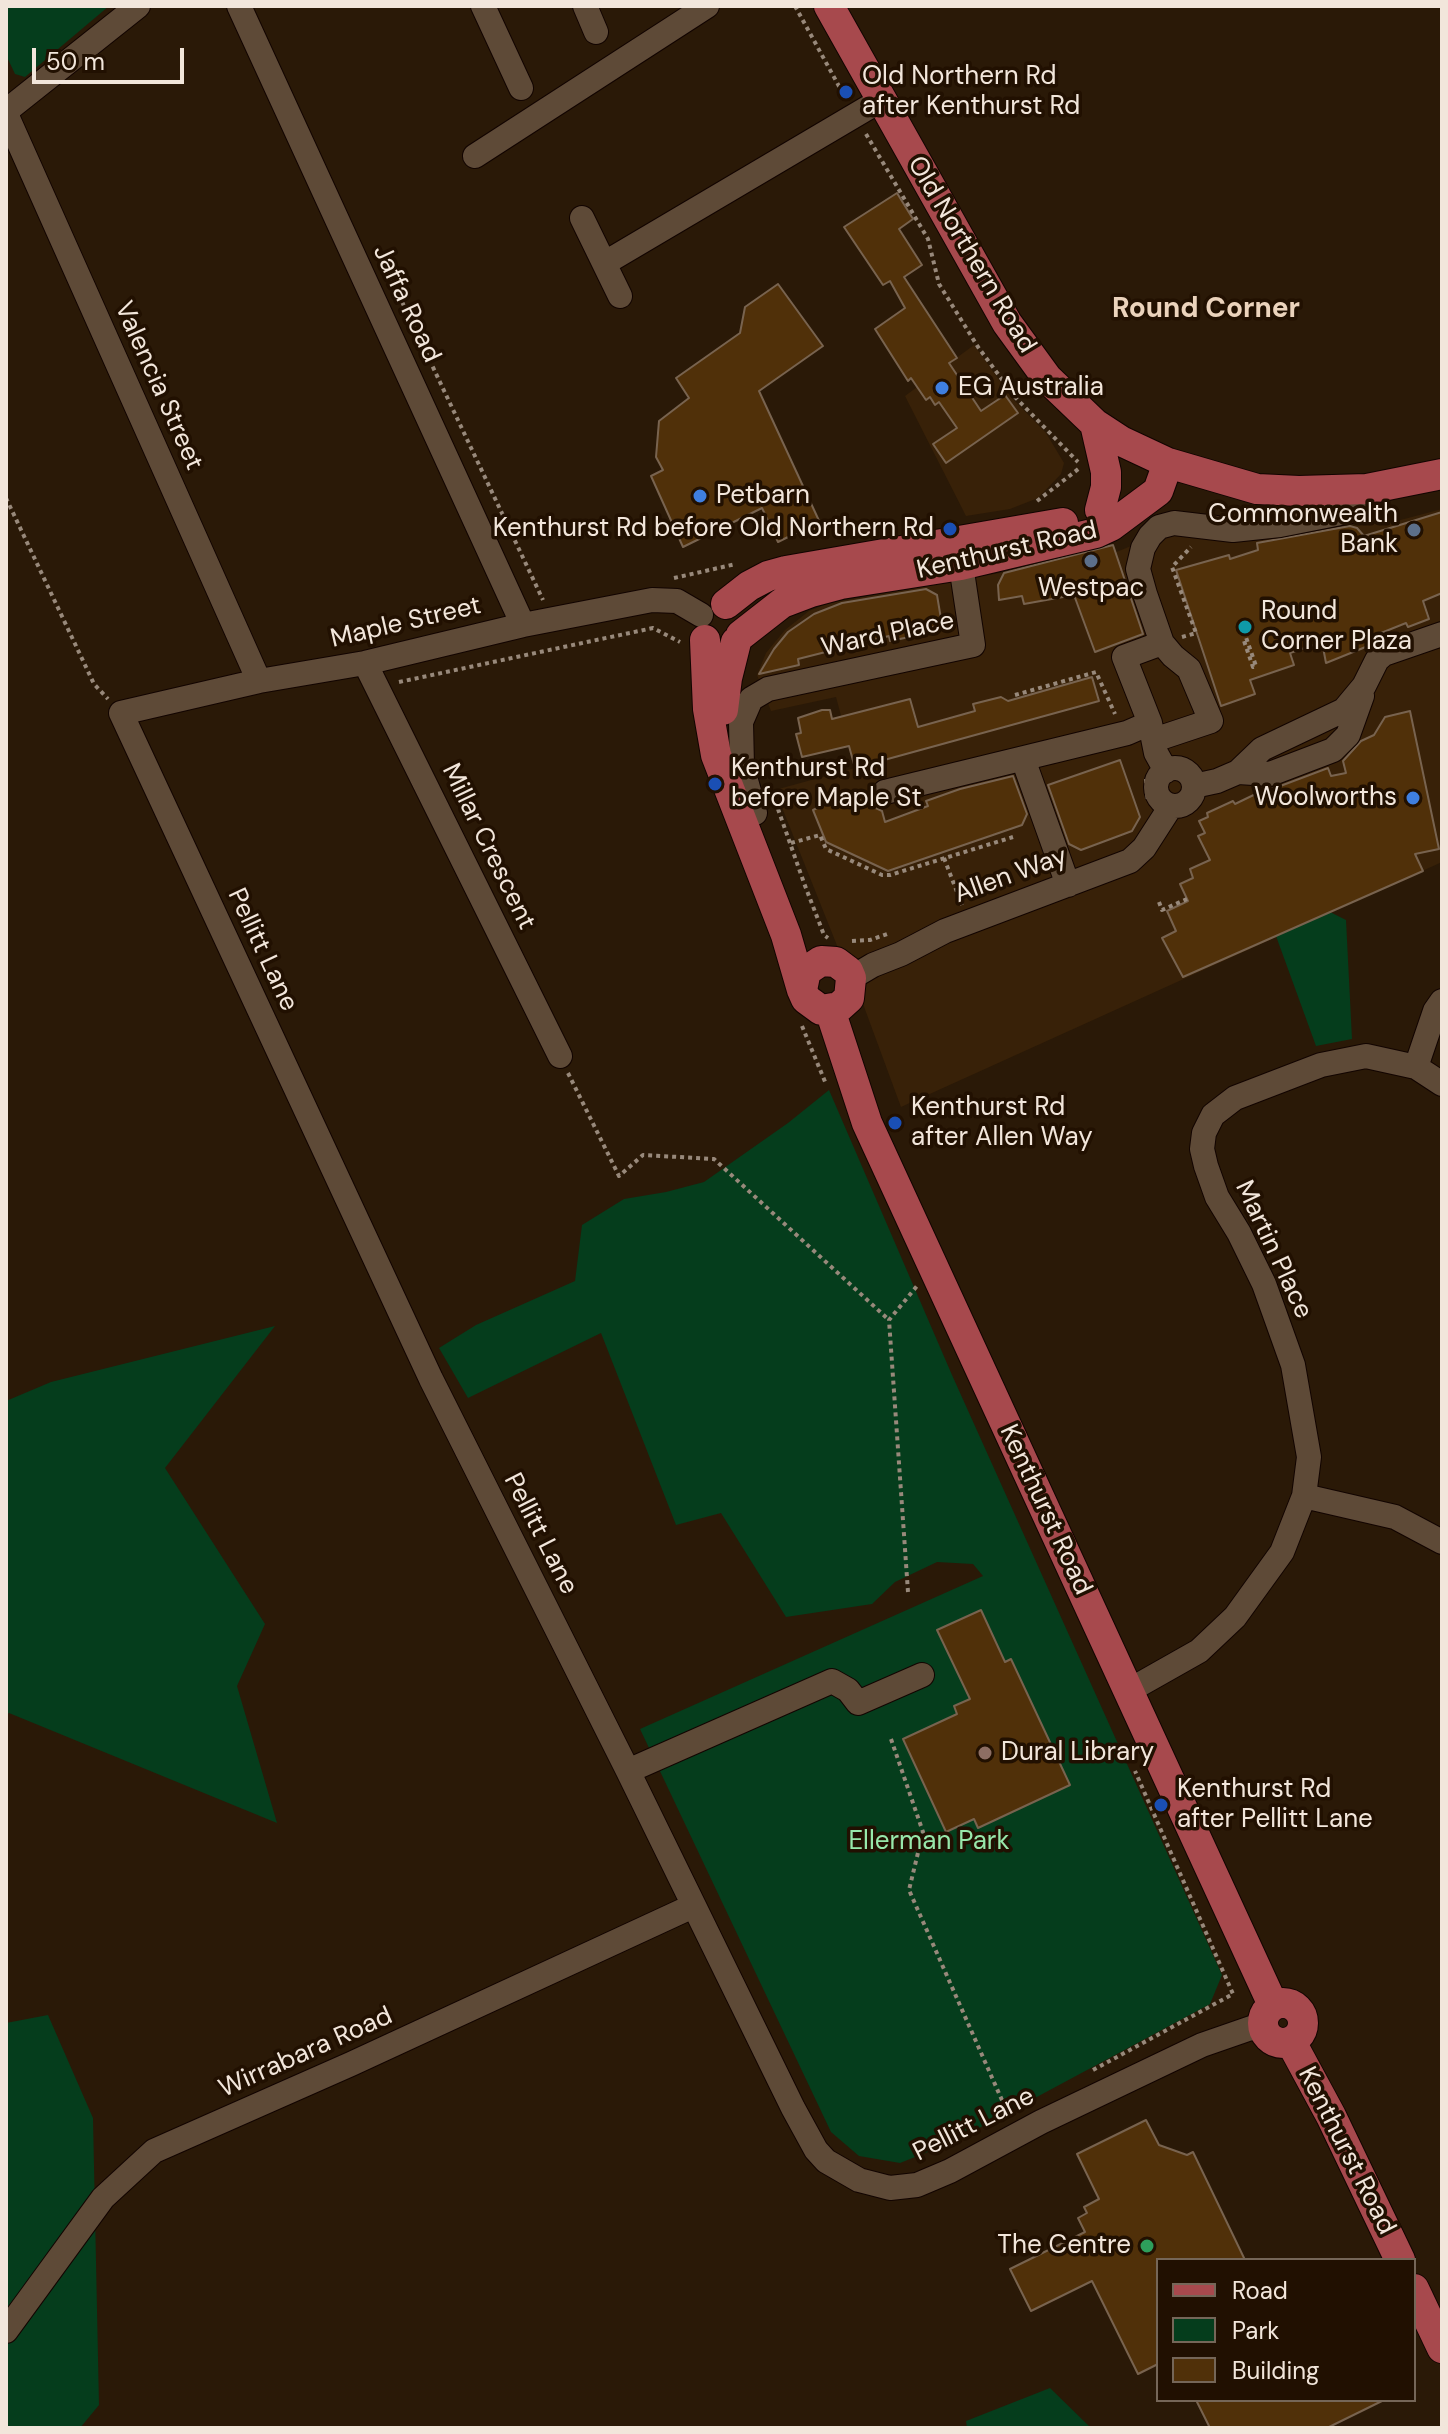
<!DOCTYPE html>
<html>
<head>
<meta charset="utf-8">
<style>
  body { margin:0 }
  #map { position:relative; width:1448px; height:2434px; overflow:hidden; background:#2a1907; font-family:"DM Sans",sans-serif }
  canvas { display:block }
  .frame { position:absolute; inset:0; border:8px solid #f2e6db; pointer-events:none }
  .legend { position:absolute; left:1156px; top:2258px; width:260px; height:144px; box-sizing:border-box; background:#211001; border:2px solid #756658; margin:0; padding:10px 14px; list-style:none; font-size:24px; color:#f2e6db }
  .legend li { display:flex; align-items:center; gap:16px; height:40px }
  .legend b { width:40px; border:2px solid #756658 }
  .scale { position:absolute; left:32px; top:48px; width:152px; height:36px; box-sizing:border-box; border:4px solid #f2e6db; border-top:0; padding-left:10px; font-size:24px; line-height:28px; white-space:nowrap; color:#f2e6db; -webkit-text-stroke:6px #211001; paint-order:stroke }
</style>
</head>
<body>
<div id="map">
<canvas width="1448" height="2434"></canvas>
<div class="frame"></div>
<ul class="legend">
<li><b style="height:10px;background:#a7494d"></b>Road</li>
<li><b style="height:22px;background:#053d1c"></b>Park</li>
<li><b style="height:22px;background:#503009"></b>Building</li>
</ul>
<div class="scale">50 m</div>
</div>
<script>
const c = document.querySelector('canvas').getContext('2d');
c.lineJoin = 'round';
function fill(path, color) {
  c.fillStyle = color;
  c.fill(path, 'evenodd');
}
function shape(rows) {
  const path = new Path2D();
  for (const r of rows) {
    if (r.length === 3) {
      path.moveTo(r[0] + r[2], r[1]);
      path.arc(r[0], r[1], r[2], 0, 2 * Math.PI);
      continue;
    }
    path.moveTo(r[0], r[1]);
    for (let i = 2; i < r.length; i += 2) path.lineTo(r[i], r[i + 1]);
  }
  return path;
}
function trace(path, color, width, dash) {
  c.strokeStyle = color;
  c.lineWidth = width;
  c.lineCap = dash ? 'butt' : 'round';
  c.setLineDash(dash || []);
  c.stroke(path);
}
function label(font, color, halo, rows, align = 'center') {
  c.font = font + ' "DM Sans",sans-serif';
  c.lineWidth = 7;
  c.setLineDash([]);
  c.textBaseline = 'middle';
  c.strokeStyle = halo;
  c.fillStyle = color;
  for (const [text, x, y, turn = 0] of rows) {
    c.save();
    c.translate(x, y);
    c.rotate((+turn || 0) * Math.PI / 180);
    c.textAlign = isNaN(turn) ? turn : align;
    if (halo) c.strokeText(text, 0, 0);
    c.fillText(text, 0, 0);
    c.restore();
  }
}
const built = shape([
  [974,345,1012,398,1046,433,1064,463,1061,474,1038,498,1010,509,966,516,905,396],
  [1442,509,1442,862,901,1107,859,993,838,948,775,790,855,768,836,697,771,711,757,675,766,653,785,630,809,611,829,603,1114,553,1170,530,1298,531,1393,522]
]);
const green = shape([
  [6,6,109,6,25,77,15,74,6,55],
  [1330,912,1346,920,1352,1039,1316,1046,1276,936],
  [829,1090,952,1375,1222,1975,1210,2004,953,2142,900,2163,859,2156,831,2132,640,1729,983,1576,973,1564,937,1562,895,1582,872,1604,786,1617,721,1513,676,1525,601,1333,468,1398,439,1348,476,1325,575,1281,582,1225,624,1199,666,1192,704,1182,788,1123],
  [275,1326,165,1468,265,1624,237,1686,277,1823,9,1713,6,1715,6,1401,51,1382],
  [48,2015,93,2118,99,2405,80,2428,6,2428,6,2023],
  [1050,2388,1091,2428,967,2428,966,2421]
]);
const building = shape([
  [897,193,913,219,899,229,922,265,904,277,957,358,949,363,981,411,1005,395,1018,413,946,463,933,444,957,428,939,402,935,405,930,397,926,400,911,378,908,381,875,329,905,308,890,281,883,285,844,227,897,193],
  [778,284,823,346,759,391,821,525,802,536,800,531,778,542,762,508,683,547,651,476,663,470,656,457,659,421,689,398,676,378,740,333,745,307,778,284],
  [1442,512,1442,593,1423,601,1429,619,1408,627,1406,623,1371,637,1373,644,1326,663,1322,642,1290,653,1294,665,1250,680,1255,694,1221,706,1176,570,1229,555,1230,559,1258,550,1257,543,1350,526,1357,528,1364,536,1442,512],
  [1113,545,1143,634,1095,652,1074,595,1024,604,1022,596,999,600,998,585,1004,573,1113,545],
  [926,589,937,595,942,625,923,629,924,634,890,641,889,636,798,659,799,665,759,674,774,649,788,632,814,614,842,603,926,589],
  [1092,677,1099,701,855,768,849,746,802,757,796,734,801,733,798,718,822,710,830,710,832,719,910,699,918,727,975,711,973,704,1001,697,1008,701,1092,677],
  [1410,711,1439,849,1415,854,1423,871,1183,977,1162,938,1176,931,1167,911,1188,901,1180,884,1193,878,1190,869,1210,860,1198,836,1205,833,1199,821,1208,817,1207,813,1233,801,1235,804,1266,789,1275,788,1328,768,1331,776,1346,773,1343,761,1361,741,1374,735,1385,717,1410,711],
  [1120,760,1140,817,1132,831,1081,850,1069,844,1048,785,1120,760],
  [1013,776,1027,814,1022,825,888,871,826,842,813,810,847,794,882,811,885,822,928,806,926,801,960,789,1013,776],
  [981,1610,1005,1662,1011,1659,1070,1785,978,1828,974,1819,946,1832,903,1739,957,1714,954,1706,970,1699,937,1630,981,1610],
  [1146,2120,1159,2145,1187,2155,1193,2152,1245,2260,1158,2260,1158,2364,1138,2374,1092,2281,1031,2311,1010,2269,1085,2232,1078,2218,1087,2213,1084,2207,1099,2199,1077,2154,1146,2120],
  [1196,2400,1384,2400,1327,2428,1210,2428,1196,2400]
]);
const path = shape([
  [795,6,846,99],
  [866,134,928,239,939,284,978,347,1015,397,1078,462],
  [378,251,543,600],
  [6,498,94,684,108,699],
  [1037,501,1081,467],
  [674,578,736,564],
  [1241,623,1256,666,1253,667,1243,638],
  [1182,637,1196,633,1172,567,1191,547],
  [399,682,653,628,680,642],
  [1015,695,1096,672,1115,714],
  [1146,779,1148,802],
  [778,809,804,883,824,935,828,938],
  [791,843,820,835,826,849,882,875,890,875,1013,837],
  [944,858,962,905],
  [1159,902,1162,910,1187,899],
  [852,941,870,940,890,933],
  [802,1026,826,1084],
  [568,1073,619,1176,643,1155,714,1159,889,1320],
  [908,1592,889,1320,917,1286],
  [891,1739,923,1832,909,1890,1009,2116],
  [1093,2070,1233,1994,1135,1771]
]);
const minor = shape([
  [239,6,523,625],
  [483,6,521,88],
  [585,6,596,32],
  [6,111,138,6],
  [6,114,259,681],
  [475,156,707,6],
  [582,218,620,296],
  [605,263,881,100],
  [701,615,677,601,652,600,523,625,365,663,259,681,121,713,431,1379,628,1771,793,2108,816,2150,826,2161,859,2180,890,2188,917,2185,950,2171,1041,2122,1202,2045,1251,2028,1263,2030],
  [1162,643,1124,657,1150,723,1156,753,1166,771],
  [365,663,560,1056],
  [1154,740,1211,721,1189,669,1173,656,1162,643,1145,594,1138,569,1143,548,1150,536,1159,527,1174,523,1233,530,1280,525,1351,511,1359,509,1367,501,1367,489],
  [1023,759,1068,885],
  [1175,787,19],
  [1238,772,1262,749,1344,710,1364,686,1377,660,1384,654,1442,634],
  [1238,772,1270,774,1333,750,1348,735,1362,696],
  [1194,786,1217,781,1252,766],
  [885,792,1127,733,1150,723],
  [755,813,742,766,741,722,751,699,768,689,973,645,961,565],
  [851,978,873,965,901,954,945,931,1130,861,1144,848,1171,806],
  [1416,1067,1435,1011,1442,1001],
  [1304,1496,1395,1517,1442,1542],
  [1130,1690,1199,1651,1235,1617,1282,1552,1304,1496,1309,1457,1293,1365,1264,1284,1239,1233,1217,1197,1206,1166,1202,1149,1204,1133,1213,1115,1235,1098,1321,1065,1366,1056,1416,1067,1442,1084],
  [628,1771,832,1681,848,1690,858,1703,922,1675],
  [6,2331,103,2198,154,2151,351,2064,693,1906]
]);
const major = shape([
  [829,6,1007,323,1047,378,1095,424,1121,441,1168,463,1257,489,1299,491,1367,489,1442,474],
  [1095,424,1106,472,1106,487,1100,510],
  [726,604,749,586,768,576,786,571,1063,523],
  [741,635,782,603,811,592,841,584,961,565,1096,533,1111,526,1158,491,1168,463],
  [705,640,708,709,716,755,786,935,802,990,806,999,821,1010,839,1007,849,998,851,978,848,971,836,962,821,961,806,971,802,990],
  [723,710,727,678,736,642],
  [830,1010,867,1123,1273,2005],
  [1283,2023,20],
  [1291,2042,1331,2116,1400,2260],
  [1414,2289,1442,2348]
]);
const markers = [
  [846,92,8,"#1a4fb4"],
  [942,388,8,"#3f7fe0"],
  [700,496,8,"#3f7fe0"],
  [950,529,8,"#1a4fb4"],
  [1414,530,8,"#5c6f8a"],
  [1091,561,8,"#5c6f8a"],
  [1245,627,8,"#0f9aa8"],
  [715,784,8,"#1a4fb4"],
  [1413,798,8,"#3f7fe0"],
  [895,1123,8,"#1a4fb4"],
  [985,1753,8,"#8d6e63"],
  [1161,1805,8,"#1a4fb4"],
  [1147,2246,8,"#2e9e5b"]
];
const poiNames = [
  ["Old Northern Rd",862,77],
  ["after Kenthurst Rd",862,107],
  ["EG Australia",958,388],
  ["Petbarn",716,496],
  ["Commonwealth",1398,515,"right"],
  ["Bank",1398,545,"right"],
  ["Kenthurst Rd before Old Northern Rd",934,529,"right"],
  ["Westpac",1091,589,"center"],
  ["Round",1261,612],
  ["Corner Plaza",1261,642],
  ["Kenthurst Rd",731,769],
  ["before Maple St",731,799],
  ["Woolworths",1397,798,"right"],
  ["Kenthurst Rd",911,1108],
  ["after Allen Way",911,1138],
  ["Dural Library",1001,1753],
  ["Kenthurst Rd",1177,1790],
  ["after Pellitt Lane",1177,1820],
  ["The Centre",1131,2246,"right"]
];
const streetNames = [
  ["Old Northern Road",971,255,59],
  ["Jaffa Road",406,304,65],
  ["Valencia Street",158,386,66],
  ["Kenthurst Road",1007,551,-13],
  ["Maple Street",406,623,-13],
  ["Ward Place",888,635,-12],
  ["Millar Crescent",488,847,64],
  ["Allen Way",1011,876,-20],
  ["Pellitt Lane",262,950,65],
  ["Martin Place",1273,1250,65],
  ["Kenthurst Road",1045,1510,65],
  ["Pellitt Lane",540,1534,63],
  ["Wirrabara Road",306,2053,-24],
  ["Pellitt Lane",974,2125,-27],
  ["Kenthurst Road",1346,2151,63]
];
const parkNames = [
  ["Ellerman Park",929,1842]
];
const neighbourhoodNames = [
  ["Round Corner",1206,310]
];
fill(built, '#382108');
fill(green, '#053d1c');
fill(building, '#503009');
trace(building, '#78634f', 2);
trace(minor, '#120400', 26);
trace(major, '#120400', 32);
trace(path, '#98897b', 4, [4, 4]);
trace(minor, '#5e4a37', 24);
trace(major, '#a7494d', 30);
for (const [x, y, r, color] of markers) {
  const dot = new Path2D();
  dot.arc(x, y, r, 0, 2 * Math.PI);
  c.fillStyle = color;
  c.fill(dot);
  trace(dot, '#211001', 3);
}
label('26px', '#f2e6db', '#211001', poiNames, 'left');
label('26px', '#f2e6db', '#211001', streetNames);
label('26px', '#97e8ab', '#211001', parkNames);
label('bold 28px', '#ebd3bc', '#211001', neighbourhoodNames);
</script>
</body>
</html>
